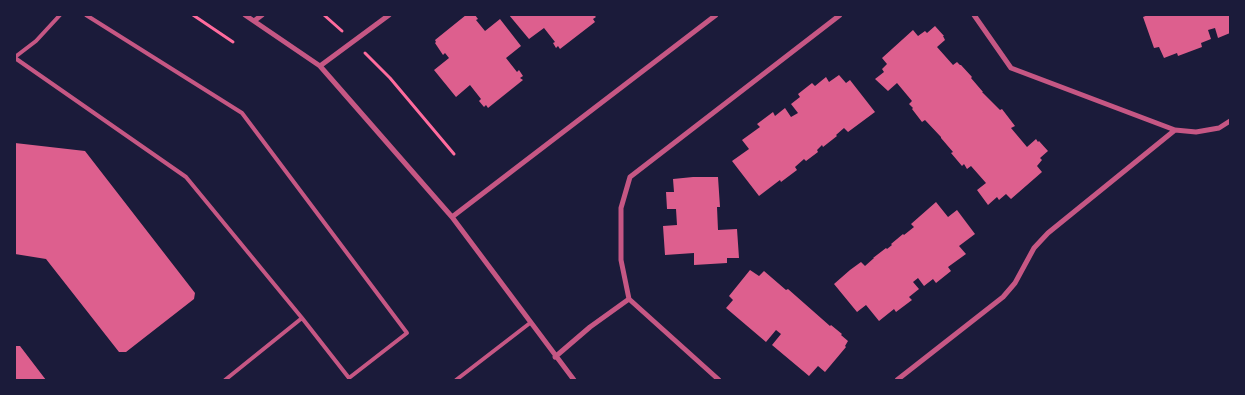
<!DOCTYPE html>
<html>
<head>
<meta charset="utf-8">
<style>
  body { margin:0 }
  #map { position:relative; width:1245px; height:395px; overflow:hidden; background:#1b1b3a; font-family:Roboto,sans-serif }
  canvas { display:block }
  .frame { position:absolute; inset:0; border:16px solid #1b1b3a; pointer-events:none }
</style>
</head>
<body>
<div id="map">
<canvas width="1245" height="395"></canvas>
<div class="frame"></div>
</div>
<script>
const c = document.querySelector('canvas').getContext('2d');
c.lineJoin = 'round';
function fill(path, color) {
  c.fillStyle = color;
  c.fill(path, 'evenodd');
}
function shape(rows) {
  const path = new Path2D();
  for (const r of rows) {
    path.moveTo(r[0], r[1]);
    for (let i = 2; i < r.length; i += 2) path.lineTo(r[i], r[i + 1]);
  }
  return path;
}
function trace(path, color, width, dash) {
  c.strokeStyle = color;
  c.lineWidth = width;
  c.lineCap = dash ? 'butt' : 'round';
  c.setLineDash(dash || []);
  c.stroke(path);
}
const building = shape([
  [466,15,475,15,478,19,476,20,485,31,500,19,521,46,506,58,517,72,519,70,523,76,520,78,523,80,488,108,486,105,484,107,479,101,481,99,470,85,456,97,434,70,449,58,445,53,443,55,435,43,436,42,435,40],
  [509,15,594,15,596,17,593,19,595,22,560,49,558,46,556,48,553,43,555,42,544,28,529,39],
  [1148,15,1230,15,1230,33,1218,38,1215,28,1208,30,1211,39,1201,43,1202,47,1178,56,1177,53,1164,58,1159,47,1154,48,1143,17],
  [935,26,944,36,943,36,945,40,937,47,953,65,957,62,960,65,961,65,972,77,971,78,983,92,982,92,1000,110,1002,109,1015,126,1011,128,1027,147,1036,139,1038,142,1039,141,1048,151,1040,158,1042,160,1037,166,1042,172,1011,199,1006,194,999,200,997,197,988,205,977,190,986,183,971,166,967,169,964,164,962,166,951,153,953,152,941,138,941,137,925,120,922,122,912,109,913,108,909,104,912,101,897,83,888,91,875,79,884,72,882,69,887,64,882,58,913,30,918,36,925,31,927,33],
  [839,75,846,83,850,80,875,112,848,132,844,128,836,135,837,136,823,147,822,145,817,150,818,152,806,161,804,159,795,167,797,170,781,182,780,180,759,196,732,161,749,149,742,140,760,127,757,124,773,112,775,116,785,108,791,117,798,113,791,104,800,97,798,94,812,83,815,86,826,77,829,82],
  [15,143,85,151,195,293,194,299,126,352,119,352,46,259,15,254],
  [693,177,718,177,720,207,717,207,718,230,737,229,739,258,727,258,727,263,694,265,694,253,665,255,663,226,677,225,676,209,667,209,666,192,674,192,673,179],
  [936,202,948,217,957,210,975,234,959,246,966,254,948,267,951,271,936,283,933,279,924,286,918,278,913,282,919,289,909,297,912,300,896,312,894,309,879,321,866,305,857,312,834,284,850,270,861,262,865,266,874,258,873,258,886,248,887,249,892,245,891,244,903,234,904,235,914,227,911,224],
  [750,270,759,276,764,271,786,290,788,289,830,326,831,325,842,334,841,335,848,341,845,346,846,347,825,372,818,366,809,376,772,345,781,334,776,330,766,342,726,308,733,300,729,296],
  [15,346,20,346,46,380,15,380]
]);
const path = shape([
  [193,15,233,42],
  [324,15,342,31],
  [365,53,390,78,454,154]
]);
const service = shape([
  [86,15,242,113,407,333,349,378,302,318,225,380],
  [15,57,36,41,60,15],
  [15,58,186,177,302,318],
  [456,380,530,323]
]);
const minor = shape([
  [245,15,320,66,452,217,574,380],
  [974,15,1011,68,1175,130],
  [254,21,262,15],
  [320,66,389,15],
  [452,217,716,15],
  [629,299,621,260,621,208,630,177,840,15],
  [629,299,719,380],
  [555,357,590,327,629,299],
  [897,380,1003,297,1015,283,1034,248,1048,233,1175,130,1196,132,1219,128,1230,121]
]);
fill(building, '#dd5f8e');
trace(path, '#ff6b9d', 3);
trace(service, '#c65784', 4);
trace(minor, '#c65784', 5);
</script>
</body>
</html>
